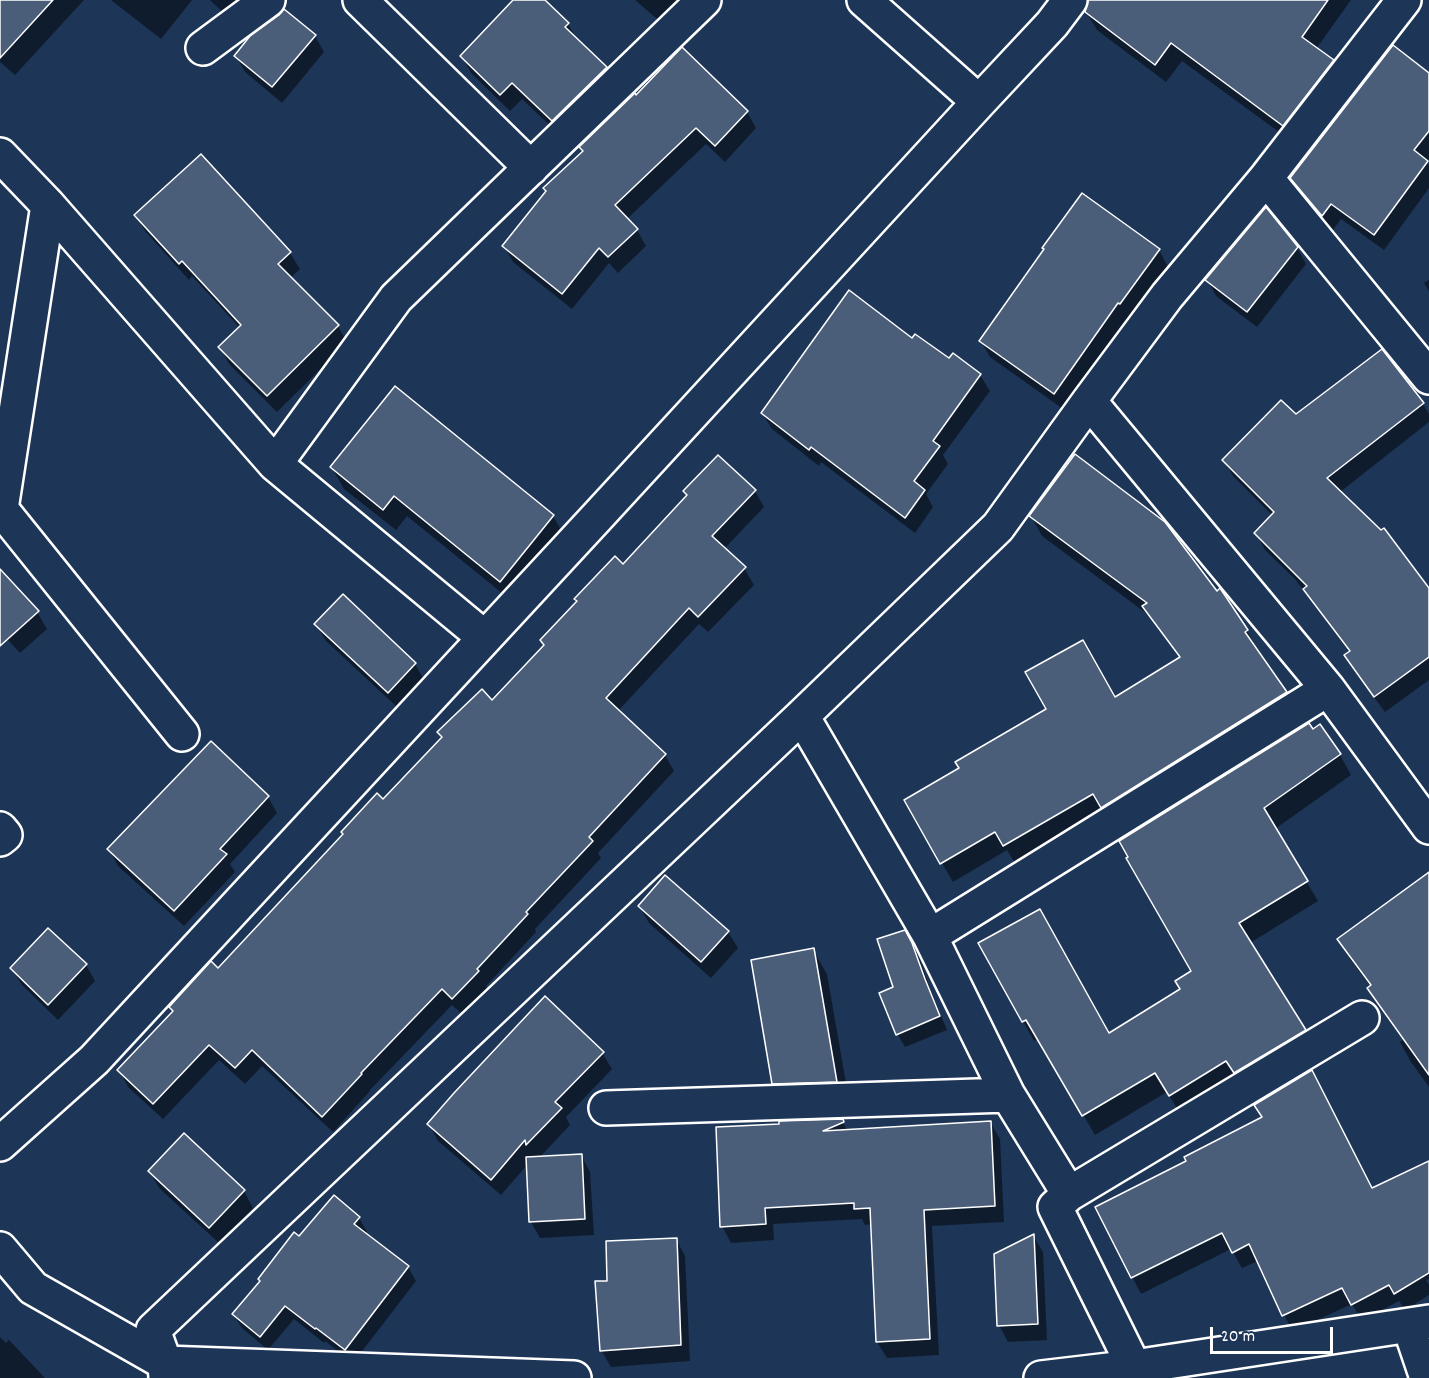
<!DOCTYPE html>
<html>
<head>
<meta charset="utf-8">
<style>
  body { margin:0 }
  #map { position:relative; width:1429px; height:1378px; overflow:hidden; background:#1d3557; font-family:Dekko,sans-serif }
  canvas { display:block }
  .scale { position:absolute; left:1210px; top:1327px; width:123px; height:27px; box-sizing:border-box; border:3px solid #fff; border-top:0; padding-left:8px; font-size:18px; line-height:21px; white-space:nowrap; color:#fff; -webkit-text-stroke:4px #1d3557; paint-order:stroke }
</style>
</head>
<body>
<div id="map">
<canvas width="1429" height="1378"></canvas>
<div class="scale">20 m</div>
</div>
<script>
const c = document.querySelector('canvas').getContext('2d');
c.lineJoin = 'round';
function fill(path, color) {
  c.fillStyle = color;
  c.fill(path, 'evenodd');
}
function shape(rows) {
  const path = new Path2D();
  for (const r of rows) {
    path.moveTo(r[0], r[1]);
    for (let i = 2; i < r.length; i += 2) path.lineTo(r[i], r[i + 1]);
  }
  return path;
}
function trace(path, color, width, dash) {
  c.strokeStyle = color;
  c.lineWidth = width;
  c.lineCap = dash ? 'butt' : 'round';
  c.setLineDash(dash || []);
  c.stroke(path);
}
const shadow = shape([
  [0,0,84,0,15,75,0,62],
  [111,0,192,0,161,39],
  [210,0,263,0,235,24],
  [515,0,543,0,568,24,577,40,606,68,616,85,562,137,522,99,510,111,471,73,462,56],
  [635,0,705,0,671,31],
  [1090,0,1351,0,1316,49,1333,61,1343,79,1294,143,1182,61,1166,82,1097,30,1086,12],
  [315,36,324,52,282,103,245,72,236,56],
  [1429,75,1429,159,1427,162,1429,166,1429,188,1384,250,1341,219,1332,231,1301,194,1292,178],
  [747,112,756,128,725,162,706,144,627,219,637,230,646,246,618,273,609,263,572,309,513,262,504,246,583,152,581,148],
  [201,156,290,253,300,269,290,278,338,326,347,343,277,412,229,364,220,347,240,328,192,276,189,280,145,231,136,215],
  [1297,248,1306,264,1257,327,1216,296,1207,280],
  [1159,250,1168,267,1130,319,1128,318,1063,409,990,357,981,341],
  [1429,280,1429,291,1424,283],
  [913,340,949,360,980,375,990,391,943,455,948,464,926,494,933,507,915,533,821,462,819,466,772,429,762,413],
  [1423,404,1429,414,1429,422,1340,492,1429,592,1429,680,1385,712,1355,672,1346,655,1350,653,1295,579,1265,550,1256,533,1273,516,1233,476,1224,460,1296,416],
  [332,468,553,516,565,537,513,602,407,516,396,530,344,489],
  [755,491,764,507,724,549,744,568,754,585,708,632,699,624,618,711,665,755,674,771,598,853,601,858,535,929,536,932,486,986,487,988,462,1014,452,1005,370,1090,370,1091,333,1132,262,1066,245,1084,219,1060,163,1119,128,1087,119,1070,174,1012,170,1007,219,970,442,738,439,732,492,702,623,566],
  [1031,516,1216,593,1220,591,1247,631,1258,651,1257,651,1286,693,1297,712,1016,865,1007,850,953,882,906,801,1115,699,1180,658,1150,616,1042,536],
  [0,571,37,612,47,629,20,653,0,631],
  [316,625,415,664,424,680,398,708,326,641],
  [1319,727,1340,755,1351,775,1275,829,1318,901,1250,943,1316,1050,1181,1115,1167,1092,1095,1135,1039,1039,1034,1041,980,944,1109,1035,1182,990,1193,971,1128,859],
  [268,797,277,813,230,864,235,872,184,926,118,866,109,849],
  [1429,896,1429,1087,1411,1062,1400,1042,1403,1040,1380,1008,1369,988,1371,987,1350,959,1339,939],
  [639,906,728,932,738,948,711,978,649,923],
  [904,931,919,957,932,994,947,1030,905,1047,898,1035,881,994,895,988],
  [813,950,827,974,850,1106,788,1108,774,1083],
  [86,965,95,981,58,1020,22,985,12,969],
  [602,1053,612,1069,566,1117,570,1125,539,1158,581,1155,590,1172,594,1235,540,1238,531,1222,528,1164,501,1195,438,1141,429,1124],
  [842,1121,848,1131,990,1122,1000,1139,1004,1222,932,1226,939,1355,887,1358,877,1342,872,1224,865,1225,862,1219,773,1224,774,1240,731,1243,722,1226,718,1128],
  [1429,1163,1429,1279,1426,1280,1429,1285,1429,1295,1405,1310,1399,1301,1362,1321,1352,1304,1293,1331,1284,1315,1258,1261,1242,1268,1231,1249,1141,1294,1097,1208,1373,1190],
  [150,1171,244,1191,253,1208,219,1243,159,1188],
  [359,1218,367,1232,365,1234,408,1267,416,1281,353,1363,325,1341,324,1343,294,1319,268,1350,242,1328,233,1314,299,1238],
  [1033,1236,1043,1252,1047,1340,1008,1342,999,1325],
  [676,1239,685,1256,690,1361,611,1367,601,1350],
  [0,1337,6,1343,9,1340,45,1378,0,1378]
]);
const building = shape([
  [0,0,53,0,0,58,0,0],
  [513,0,545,0,569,23,565,27,607,67,552,121,512,83,500,95,460,56,513,0],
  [1088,0,1328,0,1302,37,1334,60,1283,126,1171,43,1155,65,1085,12,1088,0],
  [284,9,316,35,272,87,234,56,250,36,279,15,284,9],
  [1393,45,1429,73,1429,131,1414,150,1428,161,1374,235,1331,204,1322,216,1290,178,1393,45],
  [682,47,748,111,715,146,696,128,615,205,638,229,608,257,599,248,562,294,502,246,546,191,543,188,583,151,579,147,635,93,636,95,682,47],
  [201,154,291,252,278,264,339,325,267,396,218,347,241,325,182,261,179,264,134,215,201,154],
  [1082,193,1160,249,1120,304,1118,303,1054,394,979,341,1044,249,1042,248,1082,193],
  [1266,207,1298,247,1247,312,1205,280,1266,207],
  [849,290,912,338,915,334,949,358,953,353,981,374,933,441,940,446,914,481,925,490,905,518,811,447,809,450,761,413,849,290],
  [1382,349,1424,403,1327,478,1381,530,1384,528,1429,588,1429,657,1374,697,1344,655,1350,651,1303,589,1307,586,1254,533,1274,512,1222,460,1281,400,1296,414,1382,349],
  [395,386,554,515,500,582,394,496,383,510,330,467,395,386],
  [1075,454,1165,522,1217,591,1220,588,1248,630,1245,632,1287,692,1101,808,1093,794,1003,846,995,832,940,864,904,800,959,768,955,762,1046,709,1025,672,1083,640,1115,697,1180,657,1142,606,1147,603,1029,516,1075,454],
  [718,455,756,490,712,536,746,567,698,617,689,608,606,698,666,754,589,837,593,841,526,912,528,914,477,969,479,971,452,999,442,989,361,1073,362,1074,322,1117,252,1050,235,1068,209,1045,153,1104,117,1070,173,1011,169,1007,211,961,218,968,343,834,341,832,377,793,383,799,442,737,437,732,482,689,492,700,544,645,540,640,577,601,574,599,615,556,623,564,687,495,683,491,718,455],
  [0,569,39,611,0,646,0,569],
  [343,594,416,663,388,693,314,624,343,594],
  [1309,723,1313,729,1320,724,1341,754,1264,808,1308,881,1239,923,1306,1030,1234,1073,1226,1061,1169,1096,1155,1073,1082,1116,1026,1020,1022,1022,978,943,1040,909,1109,1033,1180,989,1175,981,1191,971,1126,858,1128,857,1119,841,1309,723],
  [211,741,269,796,220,849,227,854,174,911,107,849,211,741],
  [1429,872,1429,1075,1367,988,1371,985,1337,939,1429,872],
  [665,875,729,931,701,962,638,906,665,875],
  [48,928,87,964,48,1005,10,968,48,928],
  [905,930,912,943,925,979,940,1016,896,1035,879,993,893,987,877,939,905,930],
  [814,948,837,1082,772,1084,751,960,814,948],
  [545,996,604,1052,555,1102,562,1108,526,1145,525,1140,491,1180,427,1124,454,1093,545,996],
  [1312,1070,1372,1188,1429,1161,1429,1273,1394,1294,1389,1285,1351,1305,1342,1288,1282,1316,1249,1244,1232,1253,1222,1233,1131,1278,1095,1207,1186,1161,1184,1157,1262,1117,1254,1105,1312,1070],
  [843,1119,844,1122,823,1131,991,1121,995,1206,924,1210,930,1339,876,1342,870,1208,854,1209,854,1203,765,1208,766,1224,720,1227,716,1127,779,1124,779,1121,843,1119],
  [184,1133,245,1190,209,1228,148,1171,184,1133],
  [582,1154,585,1219,529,1222,526,1157,582,1154],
  [334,1195,360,1217,354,1224,409,1266,345,1350,316,1328,315,1329,285,1306,260,1337,232,1314,260,1281,258,1279,294,1232,299,1236,334,1195],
  [1034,1234,1038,1324,997,1326,994,1254,1034,1234],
  [677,1238,681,1345,600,1351,595,1281,607,1281,606,1241,677,1238]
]);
const minor = shape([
  [360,0,531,168],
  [864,0,979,102],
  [203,48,268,0],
  [0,155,48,205,275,464,396,298,704,0],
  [1266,178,1429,377],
  [48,205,1,509,182,734],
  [1089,401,1328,689],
  [275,464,485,638],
  [802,716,930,936,1328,689,1429,827],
  [0,829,5,835,0,839],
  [930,936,1008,1095,1069,1194],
  [606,1108,1008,1095],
  [0,1144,94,1060,597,517,979,102,1052,24,1070,0],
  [0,1249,33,1288,165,1363],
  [1409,1325,1427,1378],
  [165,1363,153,1330,802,716,998,527,1089,401,1167,296,1266,178,1404,0],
  [1134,1367,1055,1207,1069,1194,1362,1018],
  [166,1378,165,1363,574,1378],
  [1041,1378,1134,1367,1429,1322]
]);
fill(shadow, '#0007');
fill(building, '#4a5d79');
trace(building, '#fff', 1.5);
trace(minor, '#fff', 38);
trace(minor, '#1d3557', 33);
</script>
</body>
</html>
